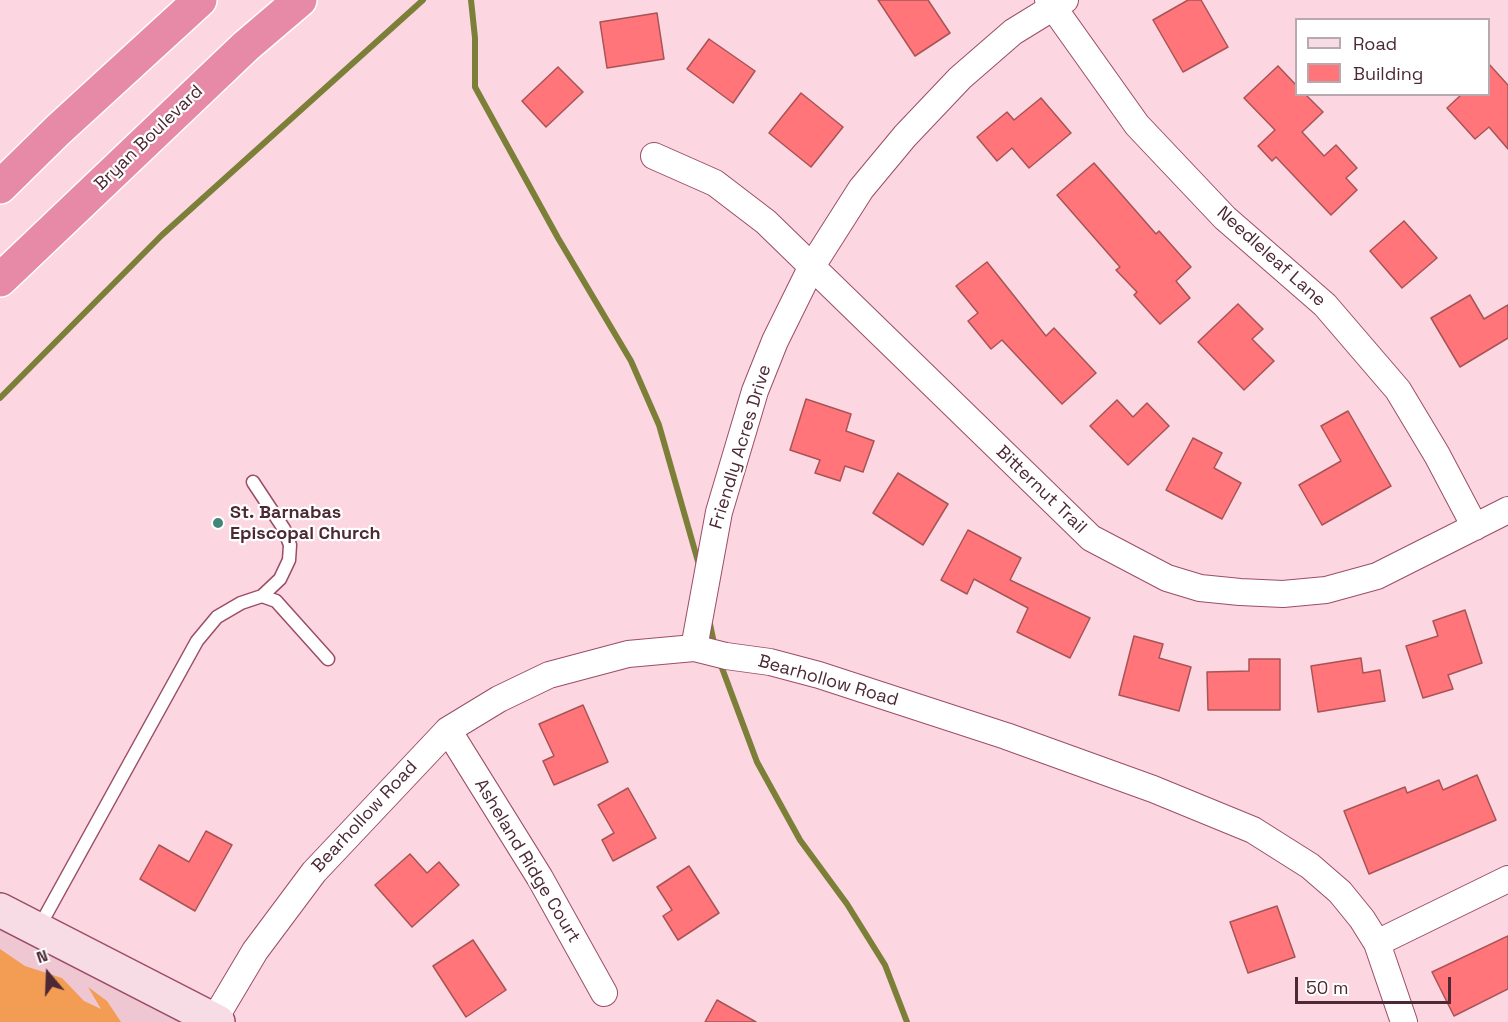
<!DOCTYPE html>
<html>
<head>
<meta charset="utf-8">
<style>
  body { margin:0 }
  #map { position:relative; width:1508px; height:1022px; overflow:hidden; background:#fcd6e1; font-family:"Space Grotesk",sans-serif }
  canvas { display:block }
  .legend { position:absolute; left:1295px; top:18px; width:195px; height:78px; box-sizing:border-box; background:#fff; border:2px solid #b7a9ae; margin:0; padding:8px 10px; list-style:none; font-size:18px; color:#4c2934 }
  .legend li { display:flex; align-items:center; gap:12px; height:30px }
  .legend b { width:30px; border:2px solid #b7a9ae }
  .north { position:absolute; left:18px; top:944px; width:60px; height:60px; -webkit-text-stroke:4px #fff; paint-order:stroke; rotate:341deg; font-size:16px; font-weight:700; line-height:24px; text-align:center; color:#4c2934 }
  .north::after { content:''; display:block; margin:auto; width:21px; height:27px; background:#4c2934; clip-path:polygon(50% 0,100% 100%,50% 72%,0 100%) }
  .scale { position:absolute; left:1295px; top:977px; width:156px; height:27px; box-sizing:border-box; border:3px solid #4c2934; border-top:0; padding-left:8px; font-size:18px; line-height:21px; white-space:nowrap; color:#4c2934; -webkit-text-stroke:4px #fff; paint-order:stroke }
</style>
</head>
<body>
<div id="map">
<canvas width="1508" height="1022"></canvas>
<ul class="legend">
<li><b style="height:8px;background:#f8dce5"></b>Road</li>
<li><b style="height:16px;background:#ff757a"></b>Building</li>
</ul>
<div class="north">N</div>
<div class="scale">50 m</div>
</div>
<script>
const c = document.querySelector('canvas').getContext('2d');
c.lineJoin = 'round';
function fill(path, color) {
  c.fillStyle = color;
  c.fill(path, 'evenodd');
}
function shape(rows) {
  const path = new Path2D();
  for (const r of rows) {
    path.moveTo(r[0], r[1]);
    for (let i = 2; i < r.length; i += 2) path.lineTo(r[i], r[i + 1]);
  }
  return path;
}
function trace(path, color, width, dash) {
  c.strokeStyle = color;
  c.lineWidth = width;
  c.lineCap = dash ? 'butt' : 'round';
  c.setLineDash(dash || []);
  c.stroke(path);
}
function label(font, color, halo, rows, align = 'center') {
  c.font = font + ' "Space Grotesk",sans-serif';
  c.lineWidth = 4.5;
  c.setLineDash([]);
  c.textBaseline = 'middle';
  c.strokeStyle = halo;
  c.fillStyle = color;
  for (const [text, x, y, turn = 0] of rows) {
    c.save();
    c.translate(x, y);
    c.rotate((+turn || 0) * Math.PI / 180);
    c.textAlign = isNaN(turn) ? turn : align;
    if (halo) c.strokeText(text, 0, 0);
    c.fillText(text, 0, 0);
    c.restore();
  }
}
const built = shape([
  [0,910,218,1022,0,1022]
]);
const forest = shape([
  [0,949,25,966,62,978,84,1001,101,1009,88,987,107,1001,121,1022,0,1022]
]);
const stream = shape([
  [471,0,475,38,475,87,558,238,631,361,659,425,699,565],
  [0,398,162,235,423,0],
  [709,619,715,648],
  [719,660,757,762,800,840,847,904,885,965,907,1022]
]);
const building = shape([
  [878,0,928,0,950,33,915,56,878,0],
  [1188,0,1201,0,1228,47,1183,72,1153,20,1188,0],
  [657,13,664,59,607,68,600,22,657,13],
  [709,39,755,71,733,103,687,69,709,39],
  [1488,63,1508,85,1508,149,1489,127,1475,139,1447,108,1462,94,1488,94,1488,63],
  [1278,66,1296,85,1296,94,1305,94,1323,112,1302,132,1324,156,1336,145,1357,168,1346,178,1357,190,1331,215,1276,157,1272,161,1258,146,1275,130,1244,98,1278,66],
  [558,67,583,92,546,127,522,101,558,67],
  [801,93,843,127,811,167,769,133,801,93],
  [1041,98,1071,133,1029,168,1012,148,997,161,977,137,1007,112,1014,120,1041,98],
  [1094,163,1156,234,1159,231,1191,267,1176,281,1190,298,1160,324,1134,295,1137,292,1116,270,1120,267,1057,195,1094,163],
  [1404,221,1437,258,1402,288,1370,251,1404,221],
  [987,262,1046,336,1054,328,1096,373,1062,404,1002,340,991,349,968,321,978,313,956,286,987,262],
  [1470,295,1484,319,1508,305,1508,338,1460,367,1431,318,1470,295],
  [1238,304,1263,329,1252,339,1274,361,1244,390,1198,342,1238,304],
  [806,399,851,414,846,431,874,441,863,472,845,466,840,481,815,473,820,460,790,450,806,399],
  [1117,400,1133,417,1147,403,1169,426,1128,465,1090,426,1117,400],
  [1348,411,1391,486,1322,525,1299,485,1341,461,1321,426,1348,411],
  [1193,438,1222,453,1214,468,1241,483,1222,519,1166,490,1193,438],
  [898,473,948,504,923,545,873,513,898,473],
  [968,530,1021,558,1010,580,1090,618,1070,658,1017,632,1028,608,974,579,967,594,941,580,968,530],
  [1465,610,1482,663,1448,675,1453,689,1423,698,1406,646,1438,636,1433,621,1465,610],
  [1134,636,1163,644,1159,658,1191,667,1179,711,1119,695,1134,636],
  [1361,658,1363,673,1380,670,1385,701,1318,712,1311,666,1361,658],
  [1249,659,1280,659,1280,710,1208,710,1207,672,1249,671,1249,659],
  [583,705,608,762,554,785,543,761,554,756,539,724,583,705],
  [1477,775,1496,820,1369,874,1344,811,1405,787,1407,793,1439,780,1443,790,1477,775],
  [628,788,656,838,613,861,602,840,614,833,598,805,628,788],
  [206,831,232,845,195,911,140,879,159,845,189,862,206,831],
  [410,854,427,873,439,862,459,885,412,927,375,885,410,854],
  [689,866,719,913,678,940,663,916,672,910,657,887,689,866],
  [1277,906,1295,957,1248,973,1230,922,1277,906],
  [1508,936,1508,989,1454,1016,1432,972,1508,936],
  [473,940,506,990,466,1017,433,966,473,940],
  [717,1000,756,1022,705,1022,717,1000]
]);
const lane = shape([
  [253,482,284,529,290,545,289,560,280,579,262,596],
  [38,929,197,641,217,617,241,603,262,596,276,601,328,659]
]);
const street = shape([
  [1048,0,1137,125,1225,218,1325,305,1398,390,1437,455,1475,527],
  [654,156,715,183,766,222,1091,538,1167,578,1200,588,1240,592,1283,594,1326,590,1377,576,1508,510],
  [694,648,719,512,755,391,775,341,812,266,861,189,905,136,960,78,1013,32,1065,0],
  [448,730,540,878,604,993],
  [1377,943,1508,879],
  [214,1020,255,951,314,872,448,730,499,699,549,675,628,654,694,648,726,656,770,662,819,675,1006,736,1153,789,1253,830,1310,866,1340,892,1362,919,1377,943,1404,1022]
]);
const secondary = shape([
  [0,910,218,1022]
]);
const highway = shape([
  [0,187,58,130,200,0],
  [0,280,246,46,300,0]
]);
const markers = [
  [218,523,6,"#428579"]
];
const streetNames = [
  ["Bryan Boulevard",149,138,-44],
  ["Needleleaf Lane",1271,257,42],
  ["Friendly Acres Drive",741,447,-73],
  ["Bitternut Trail",1041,490,44],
  ["Bearhollow Road",828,681,16],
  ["Bearhollow Road",365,817,-47],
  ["Asheland Ridge Court",527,861,59]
];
const poiNames = [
  ["St. Barnabas",230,513],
  ["Episcopal Church",230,534]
];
fill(built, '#efc7d2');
fill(forest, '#f29d53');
trace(stream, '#7b7f37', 6);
fill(building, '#ff757a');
trace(building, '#a75456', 1.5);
trace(lane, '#9b4d68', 15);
trace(street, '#9b4d68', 28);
trace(secondary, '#9b4d68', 36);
trace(highway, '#fff', 36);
trace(lane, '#fff', 12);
trace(street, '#fff', 26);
trace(secondary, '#f8dce5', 33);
trace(highway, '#e68aa8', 33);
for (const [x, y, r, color] of markers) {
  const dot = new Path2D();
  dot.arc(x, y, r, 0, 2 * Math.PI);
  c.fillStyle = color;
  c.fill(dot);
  trace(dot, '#fff', 2);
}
label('18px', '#4c2934', '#fff', streetNames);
label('bold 18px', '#4c2934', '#fff', poiNames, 'left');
</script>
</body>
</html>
